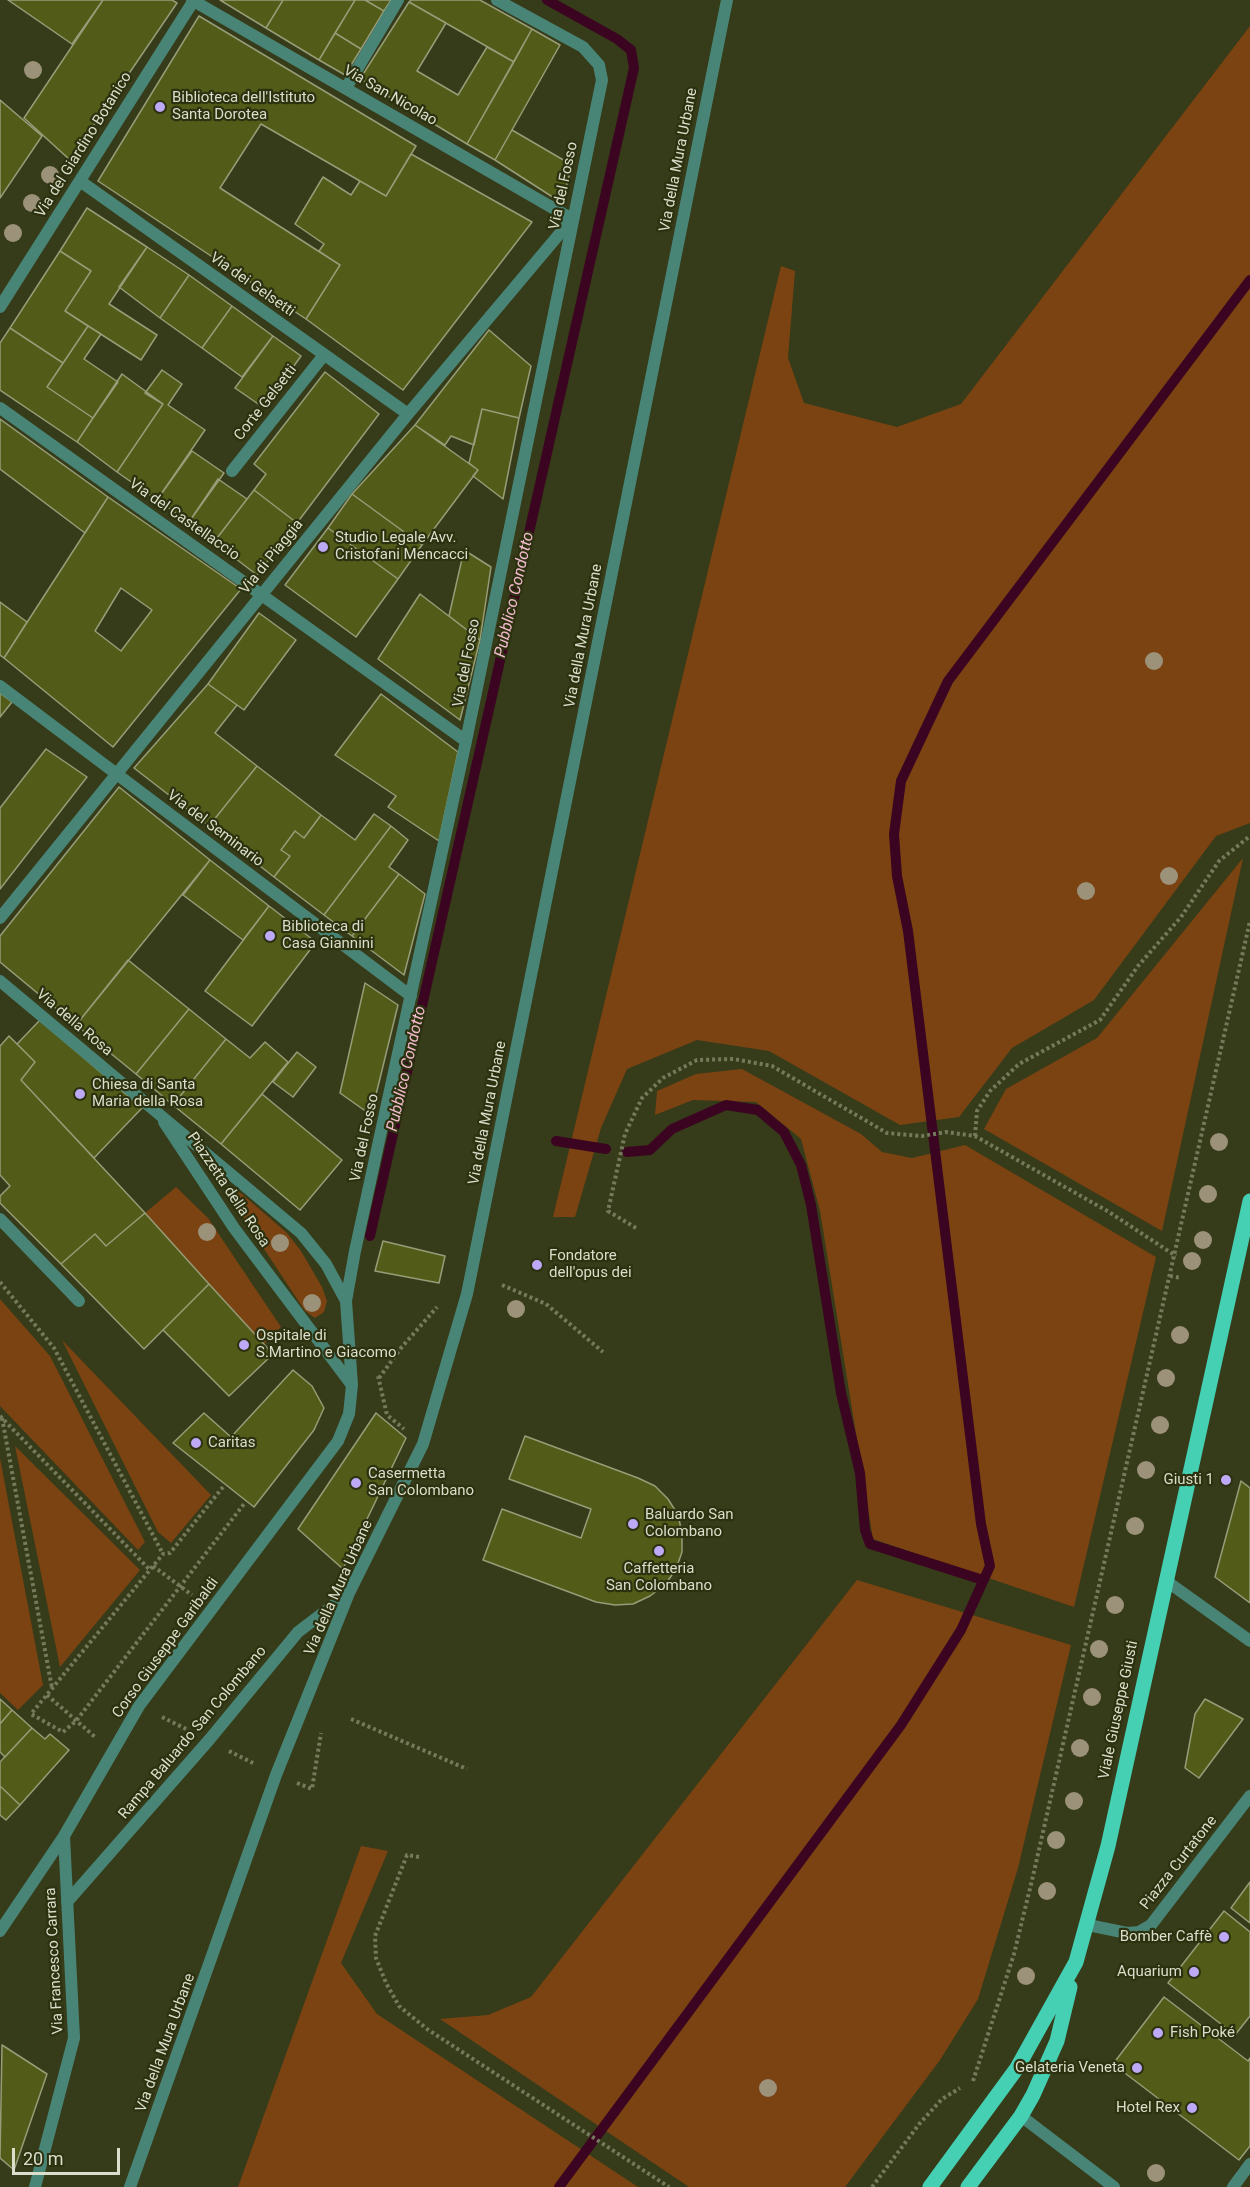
<!DOCTYPE html>
<html>
<head>
<meta charset="utf-8">
<style>
  body { margin:0 }
  #map { position:relative; width:1250px; height:2187px; overflow:hidden; background:#363b19; font-family:Roboto,sans-serif }
  canvas { display:block }
  .scale { position:absolute; left:12px; top:2148px; width:108px; height:27px; box-sizing:border-box; border:3px solid #dadeca; border-top:0; padding-left:8px; font-size:18px; line-height:21px; white-space:nowrap; color:#dadeca; -webkit-text-stroke:4px #2c310f; paint-order:stroke }
</style>
</head>
<body>
<div id="map">
<canvas width="1250" height="2187"></canvas>
<div class="scale">20 m</div>
</div>
<script>
const c = document.querySelector('canvas').getContext('2d');
c.lineJoin = 'round';
function fill(path, color) {
  c.fillStyle = color;
  c.fill(path, 'evenodd');
}
function shape(rows) {
  const path = new Path2D();
  for (const r of rows) {
    path.moveTo(r[0], r[1]);
    for (let i = 2; i < r.length; i += 2) path.lineTo(r[i], r[i + 1]);
  }
  return path;
}
function trace(path, color, width, dash) {
  c.strokeStyle = color;
  c.lineWidth = width;
  c.lineCap = dash ? 'butt' : 'round';
  c.setLineDash(dash || []);
  c.stroke(path);
}
function label(font, color, halo, rows, align = 'center') {
  c.font = font + ' Roboto,sans-serif';
  c.lineWidth = 4.5;
  c.setLineDash([]);
  c.textBaseline = 'middle';
  c.strokeStyle = halo;
  c.fillStyle = color;
  for (const [text, x, y, turn = 0] of rows) {
    c.save();
    c.translate(x, y);
    c.rotate((+turn || 0) * Math.PI / 180);
    c.textAlign = isNaN(turn) ? turn : align;
    if (halo) c.strokeText(text, 0, 0);
    c.fillText(text, 0, 0);
    c.restore();
  }
}
const green = shape([
  [1250,26,1250,823,1216,836,1094,1000,1012,1048,959,1117,900,1125,769,1051,697,1040,627,1069,601,1128,575,1217,553,1217,781,266,795,271,788,358,804,403,897,427,961,404],
  [1243,858,1162,1231,984,1129,1006,1089,1097,1038],
  [742,1069,861,1134,882,1152,912,1158,965,1145,1156,1257,1074,1607,873,1539,820,1211,801,1139,756,1102,693,1100,655,1115,657,1091,696,1074],
  [176,1187,208,1218,281,1327,264,1344,145,1213],
  [236,1191,242,1194,287,1233,301,1251,322,1287,327,1301,324,1312,315,1318,305,1311,233,1202,232,1197],
  [0,1299,50,1356,145,1542,138,1550,0,1406],
  [62,1340,211,1495,171,1543,158,1532],
  [15,1446,140,1570,60,1667],
  [0,1458,43,1685,18,1710,0,1693],
  [857,1580,1071,1645,1018,1868,978,1999,940,2060,845,2187,689,2187,440,2019,488,2015,531,1997],
  [361,1846,388,1851,341,1963,377,2014,638,2187,238,2187]
]);
const stream = shape([
  [556,1141,606,1149],
  [627,1152,650,1150,672,1129,726,1105,758,1110,784,1132,801,1165,811,1205,841,1393,860,1473,865,1530,870,1544,983,1580],
  [370,1236,634,68,631,50,617,39,547,0],
  [559,2187,901,1725,961,1630,990,1566,981,1524,908,931,897,876,894,834,901,781,948,681,1250,280]
]);
const building = shape([
  [8,0,103,0,72,44,8,0],
  [103,0,172,0,177,3,70,160,24,118,103,0],
  [220,0,283,0,266,28,220,0],
  [283,0,355,0,319,60,266,28,283,0],
  [355,0,365,0,384,11,361,49,335,33,355,0],
  [365,0,391,0,384,11,365,0],
  [411,0,480,0,532,29,514,62,409,2,411,0],
  [409,2,446,23,417,71,458,95,487,47,514,62,467,144,360,79,409,2],
  [199,16,416,146,386,196,261,124,220,188,340,265,306,319,98,181,199,16],
  [532,29,560,45,495,160,467,144,532,29],
  [335,33,361,49,345,75,319,60,335,33],
  [0,100,42,136,0,198,0,100],
  [512,130,572,165,562,203,495,160,512,130],
  [411,154,532,222,403,390,306,319,340,265,319,251,324,244,295,224,323,177,351,195,360,181,386,196,411,154],
  [87,208,147,247,109,304,157,335,141,360,65,311,91,271,60,251,87,208],
  [147,247,189,275,160,318,119,287,147,247],
  [60,251,91,271,65,311,88,326,63,363,10,328,60,251],
  [189,275,232,306,202,348,160,318,189,275],
  [232,306,273,336,242,377,202,348,232,306],
  [88,326,101,334,84,359,118,382,93,418,47,387,88,326],
  [10,328,63,363,47,387,93,418,77,442,0,390,0,343,10,328],
  [489,330,531,366,519,418,482,409,474,445,451,436,445,445,415,425,489,330],
  [273,336,301,356,264,408,235,388,273,336],
  [162,370,182,384,168,405,205,430,157,500,117,472,163,404,145,393,162,370],
  [325,372,379,414,297,523,254,490,266,474,254,464,325,372],
  [122,374,163,404,117,472,77,442,122,374],
  [482,409,519,418,503,499,473,476,478,470,469,463,482,409],
  [0,419,108,497,85,533,0,469,0,419],
  [415,425,478,470,422,545,352,494,415,425],
  [192,451,224,473,189,522,157,500,192,451],
  [218,479,247,499,214,542,189,522,218,479],
  [254,490,297,523,257,575,214,542,254,490],
  [352,494,422,545,398,579,328,528,352,494],
  [108,497,241,589,113,747,4,658,108,497],
  [121,588,152,610,121,651,95,631,121,588],
  [328,528,398,579,356,637,285,585,328,528],
  [464,550,491,567,480,640,449,616,464,550],
  [420,594,480,640,460,720,378,659,420,594],
  [0,602,27,622,4,658,0,655,0,602],
  [259,613,296,640,244,710,208,684,259,613],
  [208,684,237,705,215,733,257,766,209,826,134,768,208,684],
  [0,693,12,702,0,717,0,693],
  [381,694,458,752,439,841,388,807,396,796,335,755,381,694],
  [46,749,87,777,0,889,0,808,46,749],
  [257,766,321,815,304,838,295,831,281,850,290,856,274,877,209,826,257,766],
  [119,787,210,860,76,1025,0,962,0,936,119,787],
  [374,814,391,826,324,915,274,877,290,856,281,850,295,831,304,838,321,815,355,840,374,814],
  [391,826,408,840,389,867,399,874,352,936,324,915,391,826],
  [210,860,269,906,243,940,183,895,210,860],
  [399,874,425,894,404,975,352,936,399,874],
  [269,906,316,942,252,1026,205,991,269,906],
  [128,960,189,1009,136,1074,76,1025,128,960],
  [365,983,398,1005,371,1115,340,1093,365,983],
  [189,1009,226,1039,173,1105,136,1074,189,1009],
  [40,1020,142,1108,94,1158,21,1080,35,1062,17,1044,40,1020],
  [9,1036,35,1062,21,1080,145,1213,106,1246,95,1234,61,1264,0,1203,0,1196,10,1186,0,1175,0,1046,9,1036],
  [226,1039,250,1058,265,1042,288,1062,221,1144,173,1105,226,1039],
  [297,1052,316,1067,293,1097,273,1082,297,1052],
  [262,1094,342,1160,300,1210,221,1144,262,1094],
  [145,1213,209,1284,144,1349,61,1264,95,1234,106,1246,145,1213],
  [383,1241,445,1256,439,1283,375,1271,383,1241],
  [209,1284,273,1354,229,1396,163,1330,209,1284],
  [293,1370,312,1386,324,1408,314,1430,254,1507,173,1443,204,1413,231,1437,293,1370],
  [376,1413,406,1438,343,1569,298,1529,376,1413],
  [525,1436,638,1478,655,1486,668,1499,678,1515,682,1533,682,1552,676,1569,665,1585,650,1596,633,1604,615,1605,596,1602,483,1560,502,1509,581,1538,591,1509,509,1479,525,1436],
  [1241,1481,1250,1488,1250,1603,1215,1577,1241,1481],
  [0,1699,12,1710,0,1724,0,1699],
  [1205,1699,1243,1719,1199,1778,1185,1768,1195,1714,1205,1699],
  [12,1710,32,1728,5,1757,0,1752,0,1724,12,1710],
  [32,1728,45,1739,50,1734,69,1750,20,1805,0,1786,0,1762,32,1728],
  [0,1786,20,1805,6,1820,0,1815,0,1786],
  [1250,1882,1250,1923,1231,1908,1250,1882],
  [1224,1911,1250,1932,1250,2016,1235,2035,1168,1983,1224,1911],
  [1164,1997,1248,2061,1250,2058,1250,2146,1239,2160,1113,2064,1164,1997],
  [2,2045,47,2074,14,2170,0,2158,2,2045]
]);
const path = shape([
  [975,1136,977,1111,990,1091,1019,1064,1100,1020,1138,966,1181,917,1219,861,1250,836],
  [636,1228,608,1211,625,1134,642,1098,663,1078,697,1060,734,1059,772,1066,887,1133,922,1136,946,1132,975,1136,1109,1212,1176,1256],
  [1170,1276,1181,1278],
  [0,1282,54,1348,163,1554],
  [502,1285,546,1304,603,1352],
  [378,1376,387,1415,404,1429],
  [379,1378,401,1348,437,1307],
  [0,1416,150,1570],
  [2,1418,52,1688],
  [223,1487,170,1553,163,1554,31,1714,63,1732,76,1721,244,1504],
  [153,1566,192,1595],
  [47,1695,95,1737],
  [162,1717,188,1730],
  [351,1719,467,1769],
  [229,1751,255,1764],
  [297,1783,312,1789,321,1733],
  [419,1857,407,1855,375,1936,376,1958,386,1983,399,2006,427,2029,669,2187],
  [973,2081,1014,1954,1033,1876,1250,921],
  [872,2187,920,2123,942,2099,960,2088]
]);
const lane = shape([
  [1021,2116,1114,2187]
]);
const street = shape([
  [346,88,398,0],
  [80,181,408,414],
  [0,307,194,0],
  [0,408,466,741],
  [232,471,324,355],
  [0,686,411,996],
  [0,918,408,414,572,219,192,0],
  [0,981,301,1233,326,1264,346,1301],
  [164,1122,234,1228,351,1384],
  [0,1219,79,1301],
  [1165,1580,1250,1641],
  [67,1902,209,1740,298,1632,348,1594],
  [1088,1925,1127,1933,1139,1932,1151,1925,1250,1796],
  [0,1931,64,1836,139,1706,338,1441,349,1414,352,1385,346,1301,355,1251,466,741,602,80,599,65,583,47,497,0],
  [35,2187,74,2038,64,1836],
  [130,2187,276,1775,349,1593,423,1444,467,1294,727,0],
  [1233,2187,1250,2164]
]);
const primary = shape([
  [930,2187,1017,2068,1076,1962,1108,1846,1250,1201],
  [968,2187,1021,2116,1033,2095,1057,2041,1070,1987]
]);
const trees = [
  [33,70],
  [50,175],
  [32,203],
  [13,233],
  [1154,661],
  [1169,876],
  [1086,891],
  [1219,1142],
  [1208,1194],
  [207,1232],
  [1203,1240],
  [280,1243],
  [1192,1261],
  [312,1303],
  [516,1309],
  [1180,1335],
  [1166,1378],
  [1160,1425],
  [1146,1470],
  [1135,1526],
  [1115,1605],
  [1099,1649],
  [1092,1697],
  [1080,1748],
  [1074,1801],
  [1056,1840],
  [1047,1891],
  [1026,1976],
  [768,2088],
  [1156,2173]
];
const markers = [
  [160,107,6,"#bda9f5"],
  [323,547,6,"#bda9f5"],
  [270,936,6,"#bda9f5"],
  [80,1094,6,"#bda9f5"],
  [537,1265,6,"#bda9f5"],
  [244,1345,6,"#bda9f5"],
  [196,1443,6,"#bda9f5"],
  [1226,1480,6,"#bda9f5"],
  [356,1483,6,"#bda9f5"],
  [633,1524,6,"#bda9f5"],
  [659,1551,6,"#bda9f5"],
  [1224,1937,6,"#bda9f5"],
  [1194,1972,6,"#bda9f5"],
  [1158,2033,6,"#bda9f5"],
  [1137,2068,6,"#bda9f5"],
  [1192,2108,6,"#bda9f5"]
];
const streetNames = [
  ["Via San Nicolao",390,96,30],
  ["Via del Giardino Botanico",84,145,-58],
  ["Via della Mura Urbane",679,160,-79],
  ["Via del Fosso",564,186,-78],
  ["Via dei Gelsetti",252,285,35],
  ["Corte Gelsetti",266,403,-52],
  ["Via del Castellaccio",184,520,35],
  ["Via di Piaggia",272,557,-51],
  ["Via della Mura Urbane",584,636,-79],
  ["Via del Fosso",467,663,-79],
  ["Via del Seminario",215,829,37],
  ["Via della Rosa",74,1023,40],
  ["Via della Mura Urbane",488,1113,-79],
  ["Via del Fosso",365,1138,-78],
  ["Piazzetta della Rosa",228,1190,56],
  ["Via della Mura Urbane",339,1588,-66],
  ["Corso Giuseppe Garibaldi",166,1648,-54],
  ["Viale Giuseppe Giusti",1119,1710,-78],
  ["Rampa Baluardo San Colombano",193,1733,-50],
  ["Piazza Curtatone",1179,1863,-52],
  ["Via Francesco Carrara",55,1961,-93],
  ["Via della Mura Urbane",166,2043,-70]
];
const poiNames = [
  ["Biblioteca dell'Istituto",172,98],
  ["Santa Dorotea",172,115],
  ["Studio Legale Avv.",335,538],
  ["Cristofani Mencacci",335,555],
  ["Biblioteca di",282,927],
  ["Casa Giannini",282,944],
  ["Chiesa di Santa",92,1085],
  ["Maria della Rosa",92,1102],
  ["Fondatore",549,1256],
  ["dell'opus dei",549,1273],
  ["Ospitale di",256,1336],
  ["S.Martino e Giacomo",256,1353],
  ["Caritas",208,1443],
  ["Casermetta",368,1474],
  ["San Colombano",368,1491],
  ["Giusti 1",1214,1480,"right"],
  ["Baluardo San",645,1515],
  ["Colombano",645,1532],
  ["Caffetteria",659,1569,"center"],
  ["San Colombano",659,1586,"center"],
  ["Bomber Caffè",1212,1937,"right"],
  ["Aquarium",1182,1972,"right"],
  ["Fish Poké",1170,2033],
  ["Gelateria Veneta",1125,2068,"right"],
  ["Hotel Rex",1180,2108,"right"]
];
const waterNames = [
  ["Pubblico Condotto",515,595,-77],
  ["Pubblico Condotto",407,1069,-77]
];
fill(green, '#7b4312');
trace(stream, '#3b0420', 10);
fill(building, '#535b18');
trace(building, '#969d78', 1.5);
trace(path, '#757a5d', 4, [3, 3]);
trace(lane, '#498576', 12);
trace(street, '#498576', 12);
trace(primary, '#45d0b3', 15);
c.fillStyle = '#9c9179';
for (const [x, y] of trees) {
  c.beginPath();
  c.arc(x, y, 9, 0, 2 * Math.PI);
  c.fill();
}
for (const [x, y, r, color] of markers) {
  const dot = new Path2D();
  dot.arc(x, y, r, 0, 2 * Math.PI);
  c.fillStyle = color;
  c.fill(dot);
  trace(dot, '#2c310f', 2);
}
label('15px', '#dadeca', '#2c310f', streetNames);
label('15px', '#dadeca', '#2c310f', poiNames, 'left');
label('italic 16px', '#f3bace', '#2c310f', waterNames);
</script>
</body>
</html>
